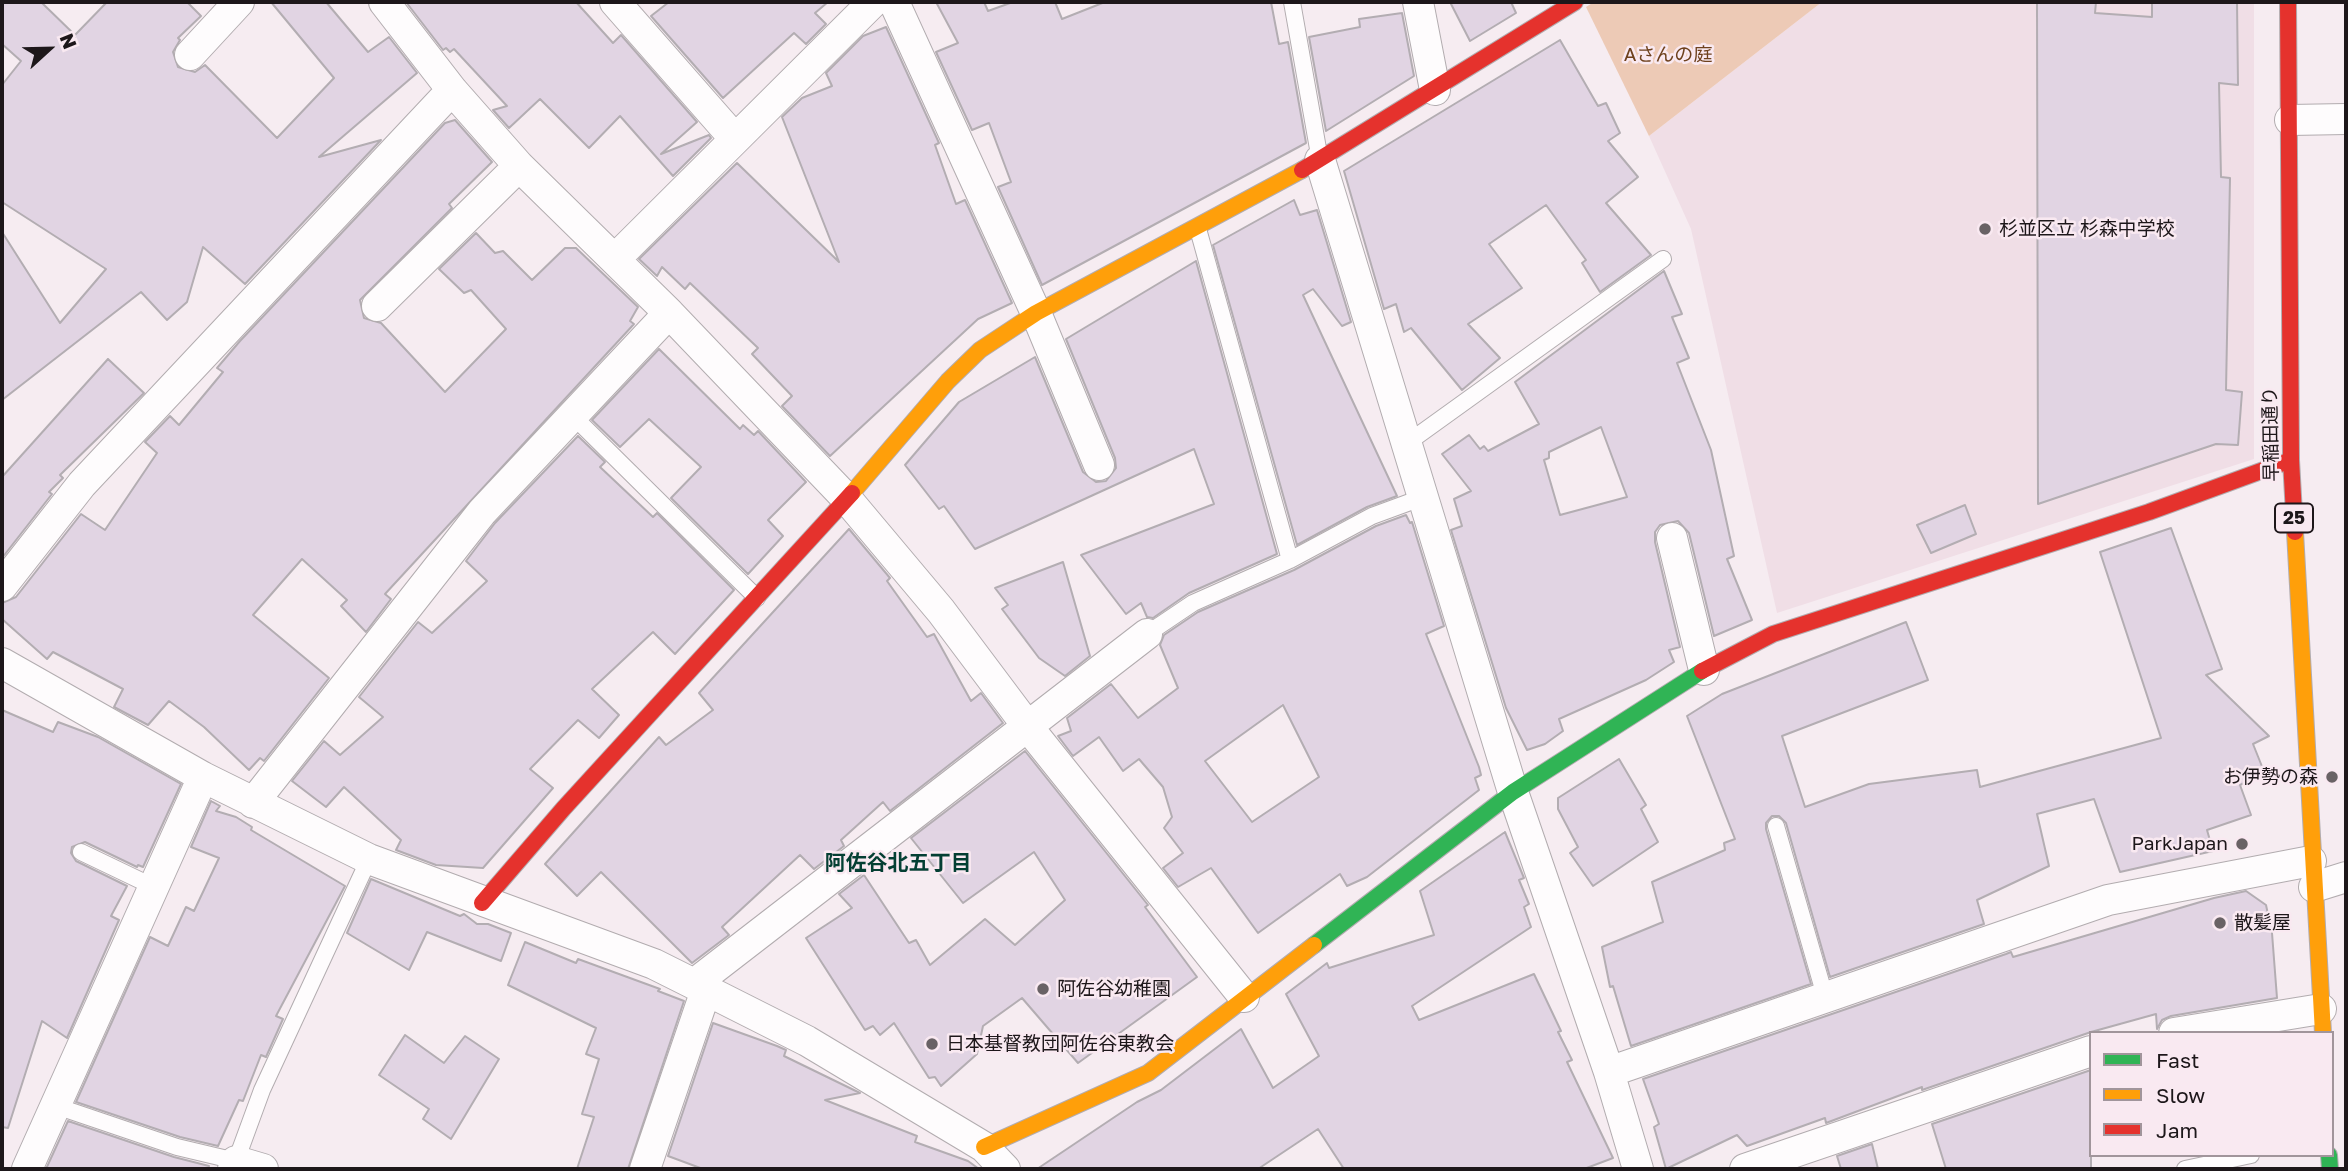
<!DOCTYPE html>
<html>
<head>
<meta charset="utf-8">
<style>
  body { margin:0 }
  #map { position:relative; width:2348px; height:1171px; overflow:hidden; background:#f6ecf1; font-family:"Golos Text",sans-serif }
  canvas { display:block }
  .frame { position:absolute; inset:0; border:4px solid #1d171a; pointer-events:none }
  .legend { position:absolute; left:2089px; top:1031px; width:245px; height:126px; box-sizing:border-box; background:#f9e9f1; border:2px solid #a1959b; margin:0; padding:9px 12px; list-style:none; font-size:21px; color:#1d171a }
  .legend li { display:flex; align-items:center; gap:14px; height:35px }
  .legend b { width:35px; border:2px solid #a1959b }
  .north { position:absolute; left:14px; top:14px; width:70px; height:70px; -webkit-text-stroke:5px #f9e9f1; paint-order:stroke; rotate:68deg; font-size:19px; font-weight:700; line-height:28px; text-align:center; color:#1d171a }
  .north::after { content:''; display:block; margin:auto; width:24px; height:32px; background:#1d171a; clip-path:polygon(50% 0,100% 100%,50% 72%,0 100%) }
</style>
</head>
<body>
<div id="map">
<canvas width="2348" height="1171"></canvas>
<div class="frame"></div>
<ul class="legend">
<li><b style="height:9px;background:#30b455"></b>Fast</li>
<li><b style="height:9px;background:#ff9f0a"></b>Slow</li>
<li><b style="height:9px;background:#e5322d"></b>Jam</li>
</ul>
<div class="north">N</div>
</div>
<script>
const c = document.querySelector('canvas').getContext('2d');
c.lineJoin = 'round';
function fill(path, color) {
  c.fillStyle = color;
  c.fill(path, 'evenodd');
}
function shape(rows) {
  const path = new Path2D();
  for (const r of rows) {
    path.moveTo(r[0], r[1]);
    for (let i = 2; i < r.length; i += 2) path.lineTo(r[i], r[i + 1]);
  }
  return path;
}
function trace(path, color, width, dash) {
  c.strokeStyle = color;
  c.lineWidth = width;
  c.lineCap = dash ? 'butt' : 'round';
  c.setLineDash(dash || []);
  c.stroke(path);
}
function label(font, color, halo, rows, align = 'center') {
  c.font = font + ' "Golos Text","Noto Sans JP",sans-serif';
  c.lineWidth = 5;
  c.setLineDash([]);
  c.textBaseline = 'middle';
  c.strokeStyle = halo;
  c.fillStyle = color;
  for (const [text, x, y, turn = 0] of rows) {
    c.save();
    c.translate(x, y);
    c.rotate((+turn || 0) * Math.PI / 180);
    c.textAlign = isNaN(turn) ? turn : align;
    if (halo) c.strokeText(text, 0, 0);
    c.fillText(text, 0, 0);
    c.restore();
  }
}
const built = shape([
  [1822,2,2254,2,2254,459,1777,613,1691,229,1649,136]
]);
const green = shape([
  [1594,2,1822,2,1649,136,1586,7]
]);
const building = shape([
  [2,2,41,2,75,35,107,2,187,2,201,16,178,38,180,40,173,52,178,67,195,72,205,65,277,138,334,78,271,2,326,2,368,52,389,37,417,73,319,157,381,140,245,284,203,247,187,302,167,320,141,292,2,400,2,232,60,323,106,269,2,202,2,85,21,61,2,44,2,2],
  [406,2,576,2,613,43,621,35,697,122,661,154,709,135,711,138,673,176,620,116,589,148,540,99,509,128,493,110,507,106,454,49,450,52,446,48,443,50,406,2],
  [669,2,828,2,815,13,826,24,806,44,794,33,723,98,651,16,669,2],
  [936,2,984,2,988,11,1013,2,1055,2,1062,19,1105,2,1271,2,1279,44,1288,42,1306,143,1042,285,998,187,1011,182,989,123,972,130,936,52,958,43,936,2],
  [1450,2,1511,2,1516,13,1470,41,1450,2],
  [2037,2,2096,2,2095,13,2152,17,2152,2,2237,2,2238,85,2219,83,2221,177,2230,178,2226,390,2242,392,2238,445,2216,444,2038,504,2037,2],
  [1402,13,1414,76,1326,131,1309,37,1360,27,1359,19,1402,13],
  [886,27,939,143,935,145,956,204,965,200,1012,303,978,319,830,456,782,406,792,396,752,354,758,348,690,283,685,289,662,267,657,276,639,259,737,163,839,262,782,117,802,98,832,86,826,73,863,36,886,27],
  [1560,40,1598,106,1606,103,1620,133,1608,141,1638,177,1606,203,1651,255,1600,292,1582,263,1586,260,1546,205,1489,244,1522,288,1468,324,1500,358,1462,390,1411,328,1404,332,1396,304,1384,309,1344,171,1560,40],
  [455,120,492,162,449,204,452,208,360,300,364,318,381,323,445,392,506,329,471,290,464,293,439,269,476,233,495,253,503,251,532,280,565,248,576,248,638,307,630,321,634,324,385,594,391,599,366,632,341,606,347,600,302,559,253,615,329,678,264,761,260,758,249,770,204,727,169,701,148,725,114,707,123,689,53,652,47,659,2,619,2,603,16,597,81,514,105,530,157,453,145,442,170,416,179,425,223,372,217,368,240,341,445,123,455,120],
  [1294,200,1300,215,1317,210,1351,322,1342,326,1313,289,1303,295,1397,496,1367,507,1297,545,1213,245,1294,200],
  [1196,261,1277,554,1189,593,1153,618,1147,617,1141,603,1126,614,1081,555,1214,504,1194,449,975,549,944,506,939,509,905,465,959,402,1035,357,1083,472,1096,482,1106,481,1116,468,1115,458,1066,339,1196,261],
  [1664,271,1682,314,1672,317,1689,358,1677,363,1711,450,1734,556,1727,559,1752,620,1714,636,1689,533,1678,521,1660,525,1655,532,1655,542,1680,647,1669,650,1674,662,1646,680,1559,719,1563,731,1545,744,1527,750,1506,708,1451,530,1462,526,1454,499,1471,491,1442,454,1469,435,1480,449,1484,446,1488,451,1539,424,1515,382,1664,271],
  [1601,427,1627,497,1560,515,1544,460,1549,458,1549,452,1601,427],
  [659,349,740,429,743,425,754,435,758,431,806,482,768,520,783,536,748,574,671,498,701,467,649,419,620,447,592,420,659,349],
  [108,359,144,393,60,475,63,478,49,492,52,494,2,558,2,477,108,359],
  [578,436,605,462,600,467,653,517,657,513,734,590,675,654,653,632,592,689,619,715,599,738,578,720,530,769,553,788,483,868,436,865,396,850,401,840,344,787,326,807,292,781,324,741,340,755,383,717,359,697,418,622,432,633,487,581,466,561,495,523,578,436],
  [1965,505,1976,534,1931,553,1917,525,1965,505],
  [1406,515,1410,523,1412,522,1444,626,1426,634,1479,767,1481,775,1475,778,1479,790,1367,877,1347,886,1340,874,1258,933,1211,868,1178,887,1163,868,1183,853,1164,828,1172,817,1163,787,1139,759,1123,771,1099,737,1073,756,1058,736,1071,731,1067,718,1111,684,1138,718,1178,688,1160,645,1164,635,1198,612,1294,570,1376,526,1406,515],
  [1283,705,1319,777,1252,822,1205,761,1283,705],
  [2171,528,2222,669,2206,675,2269,736,2253,744,2265,774,2240,785,2251,815,2207,830,2213,851,2120,872,2094,799,2037,814,2049,866,1977,900,1984,924,1830,977,1786,823,1779,816,1772,816,1766,823,1766,829,1811,984,1631,1046,1613,986,1610,987,1602,947,1663,922,1652,882,1725,850,1724,843,1735,839,1687,716,1722,694,1906,622,1928,680,1782,736,1805,807,1869,784,1977,770,1980,787,2161,738,2100,552,2171,528],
  [849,529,890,578,887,581,927,637,934,634,971,701,981,693,1003,723,890,811,883,802,841,840,844,846,814,869,800,855,722,927,729,935,692,963,601,872,577,896,545,864,659,737,666,745,713,710,699,693,849,529],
  [1063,562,1090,656,1065,676,1039,658,1002,609,1008,605,995,588,1063,562],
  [2,710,53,732,58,722,98,737,181,784,143,867,138,865,137,867,85,842,72,847,71,853,76,861,127,886,111,916,119,920,67,1038,42,1021,8,1128,2,1127,2,710],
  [1025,751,1148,905,1145,907,1197,977,1078,1063,1022,998,983,1026,977,1054,941,1086,935,1077,929,1078,894,1023,880,1035,873,1026,865,1030,806,938,852,908,839,894,864,875,909,943,916,940,930,965,985,919,1015,945,1065,900,1034,852,963,903,911,838,1025,751],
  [1619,759,1646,805,1641,809,1658,842,1593,886,1570,853,1578,847,1558,809,1558,798,1619,759],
  [211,801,220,806,216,811,236,817,252,827,251,830,345,886,276,1016,283,1019,266,1057,261,1055,243,1101,239,1100,218,1146,180,1137,76,1102,150,937,168,946,186,907,194,911,219,858,191,847,211,801],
  [1505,832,1524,878,1519,880,1529,904,1524,907,1531,927,1412,1006,1419,1020,1534,974,1561,1031,1558,1032,1572,1060,1567,1062,1613,1158,1584,1169,1344,1169,1318,1129,1258,1169,1037,1169,1137,1102,1161,1090,1241,1029,1273,1088,1319,1056,1286,994,1327,963,1329,968,1434,935,1420,891,1505,832],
  [371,879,460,916,464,914,477,924,488,924,511,933,501,961,427,932,409,970,347,933,371,879],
  [2246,891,2266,905,2272,933,2277,998,2171,1016,2162,1020,2157,1029,2156,1014,2091,1032,1922,1090,1922,1087,1826,1123,1825,1118,1747,1146,1737,1135,1666,1169,1654,1127,1659,1124,1643,1079,2006,954,2011,952,2013,957,2214,898,2246,891],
  [525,942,576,963,578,959,660,989,658,991,684,1001,628,1169,577,1169,594,1117,582,1114,599,1059,586,1054,596,1028,508,985,525,942],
  [713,1023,777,1046,786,1050,784,1056,860,1093,825,1100,917,1136,915,1142,968,1161,979,1169,703,1169,668,1156,713,1023],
  [405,1035,444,1063,465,1036,499,1059,451,1139,423,1119,429,1109,379,1075,405,1035],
  [2091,1070,2091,1169,1946,1169,1932,1124,2091,1070],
  [68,1121,174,1157,209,1166,208,1169,46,1169,68,1121],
  [1872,1144,1878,1169,1841,1169,1837,1156,1872,1144]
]);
const lane = shape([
  [1292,2,1320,160],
  [1198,229,1290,560],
  [572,415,757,598],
  [1406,444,1663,259],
  [1147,634,1193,603,1290,560,1372,516,1421,498],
  [1776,826,1825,996],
  [81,852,154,887],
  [56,1106,177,1147,236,1161,262,1090,369,859],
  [2185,1169,2251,1155]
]);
const street = shape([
  [384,2,452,90,519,166,669,313,847,499,941,611,1028,727,1244,997],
  [615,2,735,139],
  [894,2,1036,313,1099,465],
  [1418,2,1435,90],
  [190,55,239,2],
  [2290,120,2346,119],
  [1320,160,1513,792,1609,1072,1638,1169],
  [615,259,873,2],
  [377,306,519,166],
  [1672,538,1704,670],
  [2,586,82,484,452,90],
  [2,663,203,777,369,859,654,964,694,984,807,1041,984,1147,1005,1169],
  [253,803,482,512,669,313],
  [2314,887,2346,877],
  [694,984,1147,634],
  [2174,1033,2321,1009],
  [1609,1072,2108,900,2311,861],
  [27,1169,203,777],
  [233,1169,236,1161,263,1169],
  [645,1169,706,990],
  [1745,1169,2091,1051]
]);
const fast = shape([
  [1314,945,1513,792,1702,671],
  [2329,1155,2330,1169]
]);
const slow = shape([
  [852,493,948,381,980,350,1036,313,1302,170],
  [2295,532,2323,1033],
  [984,1147,1148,1073,1314,945]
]);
const jam = shape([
  [2288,2,2291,460,2295,532],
  [1302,170,1575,2],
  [1702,671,1773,634,2149,512,2291,460],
  [482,903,563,809,852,493]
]);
const markers = [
  [1985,229,7,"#696265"],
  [2332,777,7,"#696265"],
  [2242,844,7,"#696265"],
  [2220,923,7,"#696265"],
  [1043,989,7,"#696265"],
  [932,1044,7,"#696265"]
];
const shields = [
  [2294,518,38]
];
const shieldNames = [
  ["25",2294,518]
];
const parkNames = [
  ["Aさんの庭",1668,55]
];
const poiNames = [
  ["杉並区立 杉森中学校",1999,229],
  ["お伊勢の森",2318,777,"right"],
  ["ParkJapan",2228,844,"right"],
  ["散髪屋",2234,923],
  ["阿佐谷幼稚園",1057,989],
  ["日本基督教団阿佐谷東教会",946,1044]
];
const streetNames = [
  ["早稲田通り",2271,434,-91]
];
const neighbourhoodNames = [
  ["阿佐谷北五丁目",898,863]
];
fill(built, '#f0dee6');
fill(green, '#edcab6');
fill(building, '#e1d4e3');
trace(building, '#b3adb2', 2);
trace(lane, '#b2acaf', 18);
trace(street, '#b2acaf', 32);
trace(fast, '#b2acaf', 18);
trace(slow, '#b2acaf', 18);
trace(jam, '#b2acaf', 18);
trace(lane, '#fefcfd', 16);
trace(street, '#fefcfd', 30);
trace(fast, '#30b455', 16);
trace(slow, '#ff9f0a', 16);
trace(jam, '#e5322d', 16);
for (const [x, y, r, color] of markers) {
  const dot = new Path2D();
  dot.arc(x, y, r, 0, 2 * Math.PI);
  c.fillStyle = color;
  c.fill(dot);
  trace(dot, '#f9e9f1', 2.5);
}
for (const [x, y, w] of shields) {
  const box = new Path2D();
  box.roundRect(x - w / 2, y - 14.5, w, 29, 5);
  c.fillStyle = '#f9e9f1';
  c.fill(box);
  trace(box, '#1d171a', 2);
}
label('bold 18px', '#1d171a', null, shieldNames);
label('19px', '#6e411d', '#f9e9f1', parkNames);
label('19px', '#1d171a', '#f9e9f1', poiNames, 'left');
label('19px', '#1d171a', '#f9e9f1', streetNames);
label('bold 21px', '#043f33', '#f9e9f1', neighbourhoodNames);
</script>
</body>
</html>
